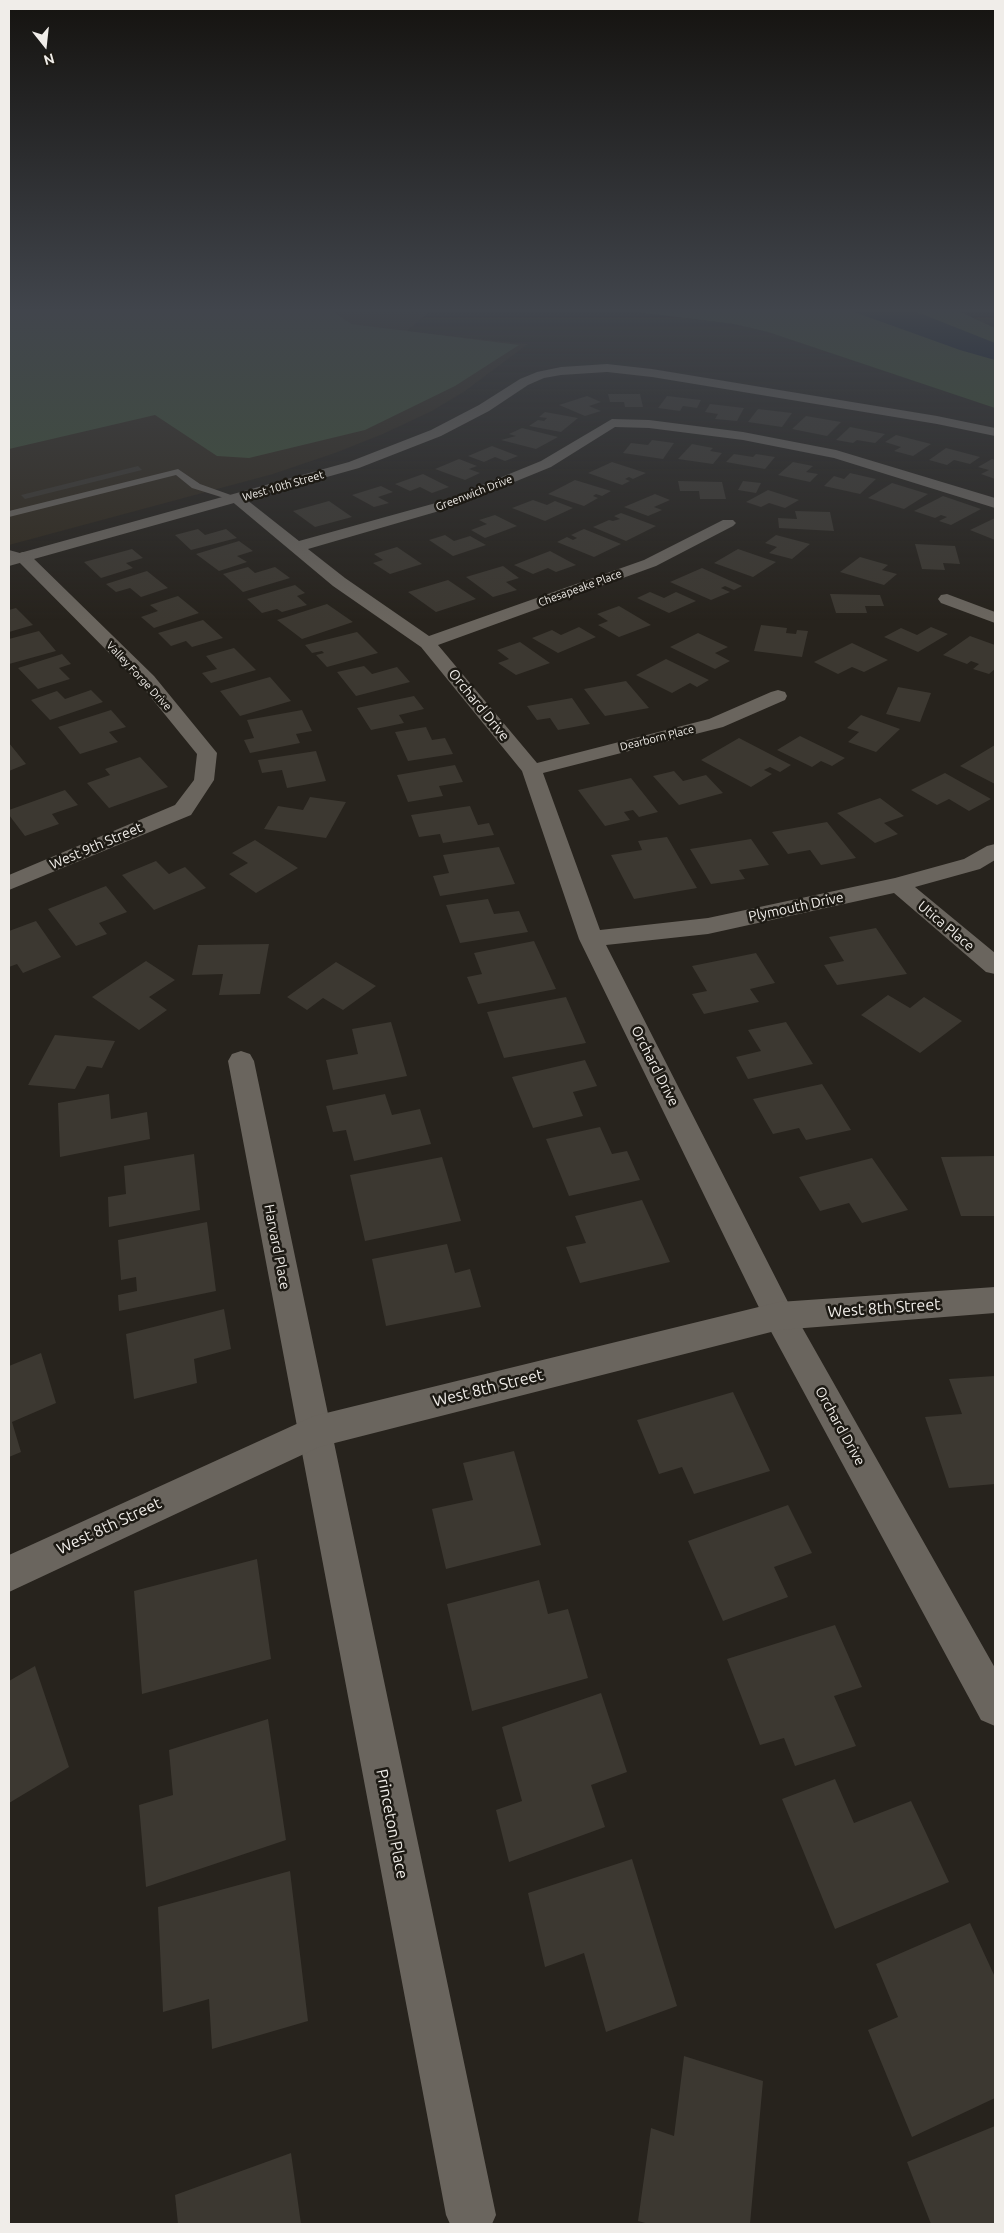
<!DOCTYPE html>
<html>
<head>
<meta charset="utf-8">
<style>
  body { margin:0 }
  #map { position:relative; width:1004px; height:2233px; overflow:hidden; background:#27231d; font-family:Ubuntu,sans-serif }
  canvas { display:block }
  .frame { position:absolute; inset:0; border:10px solid #f0ede9; pointer-events:none }
  .north { position:absolute; left:20px; top:20px; width:50px; height:50px; -webkit-text-stroke:4px #1d1a14; paint-order:stroke; rotate:164deg; font-size:14px; font-weight:700; line-height:20px; text-align:center; color:#f0ede9 }
  .north::after { content:''; display:block; margin:auto; width:18px; height:22px; background:#f0ede9; clip-path:polygon(50% 0,100% 100%,50% 72%,0 100%) }
</style>
</head>
<body>
<div id="map">
<canvas width="1004" height="2233"></canvas>
<div class="frame"></div>
<div class="north">N</div>
</div>
<script>
const c = document.querySelector('canvas').getContext('2d');
c.lineJoin = 'round';
function fill(path, color) {
  c.fillStyle = color;
  c.fill(path, 'evenodd');
}
function shape(rows) {
  const path = new Path2D();
  for (const r of rows) {
    path.moveTo(r[0], r[1]);
    for (let i = 2; i < r.length; i += 2) path.lineTo(r[i], r[i + 1]);
  }
  return path;
}
function label(font, color, halo, rows, align = 'center') {
  c.font = font + ' Ubuntu,sans-serif';
  c.lineWidth = 5;
  c.setLineDash([]);
  c.textBaseline = 'middle';
  c.strokeStyle = halo;
  c.fillStyle = color;
  for (const [text, x, y, turn = 0] of rows) {
    c.save();
    c.translate(x, y);
    c.rotate((+turn || 0) * Math.PI / 180);
    c.textAlign = isNaN(turn) ? turn : align;
    if (halo) c.strokeText(text, 0, 0);
    c.fillText(text, 0, 0);
    c.restore();
  }
}
const built = shape([
  [9,308,434,308,407,331,528,344,465,391,432,411,383,434,335,453,273,474,9,545]
]);
const green = shape([
  [9,308,328,308,351,324,519,345,455,386,365,430,249,458,217,456,155,415,9,449]
]);
const forest = shape([
  [605,308,952,308,995,328,995,408,768,332,734,324]
]);
const water = shape([
  [843,308,904,308,917,312,995,343,995,360,960,350]
]);
const building = shape([
  [608,394,640,394,643,407,625,407,624,402,610,402],
  [587,396,601,402,589,406,601,411,585,416,559,405],
  [667,396,701,400,697,408,683,406,680,411,658,408],
  [710,404,744,408,737,421,715,419,718,414,705,412],
  [758,409,792,413,782,427,748,422],
  [545,412,578,418,561,432,529,426,538,420,544,421,547,418,539,417],
  [806,416,841,422,827,436,792,429],
  [850,427,885,434,875,443,857,440,853,443,836,440],
  [522,428,558,437,536,449,501,440,516,436,509,434],
  [896,435,931,444,913,456,894,451,901,447,885,442],
  [652,440,674,443,663,459,623,453,631,443,648,445],
  [692,444,713,448,710,451,722,453,713,464,678,459],
  [492,446,518,456,505,461,495,457,484,462,468,456],
  [946,448,980,457,970,464,954,460,947,465,929,460],
  [734,454,753,457,756,454,775,457,765,469,726,462],
  [459,459,477,466,469,469,480,473,465,480,435,469],
  [992,459,995,460,995,479,981,474,989,470,978,467],
  [612,462,646,473,633,479,629,477,625,479,630,481,622,485,588,473],
  [793,462,813,466,806,472,818,474,810,482,778,475],
  [138,466,142,470,25,499,21,495],
  [850,473,876,479,860,494,824,486,834,476,844,479],
  [423,474,449,487,432,493,420,487,410,491,395,484],
  [575,480,611,491,602,496,596,494,593,496,598,498,584,506,548,494],
  [678,481,722,482,726,499,700,499,699,491,680,491],
  [743,481,761,483,756,493,738,490],
  [892,483,928,494,904,509,868,498],
  [381,486,393,492,378,497,389,503,374,507,352,495],
  [768,490,799,500,785,508,769,503,761,507,746,502],
  [655,494,670,500,654,507,662,510,648,516,624,507],
  [943,496,981,509,951,525,939,521,947,517,941,515,935,518,914,511],
  [533,500,547,505,555,501,573,508,545,521,512,508],
  [329,501,352,517,315,527,293,511],
  [795,511,830,512,834,531,779,528,778,518,797,519],
  [621,513,656,526,626,541,593,527,609,520,613,521,620,519,614,516],
  [495,515,517,526,485,538,471,530,487,524,479,520],
  [995,518,995,540,970,530],
  [198,529,205,535,226,529,237,538,191,550,175,535],
  [584,529,621,544,594,557,557,542,567,537,573,540,577,538,571,535],
  [445,535,454,541,470,536,486,545,453,556,429,540],
  [776,535,810,544,792,559,769,553,777,547,765,543],
  [239,541,253,551,237,556,247,562,219,571,196,554],
  [915,544,955,546,960,564,943,563,945,570,922,569],
  [397,547,422,564,390,574,373,563,383,560,374,554],
  [132,549,143,558,126,563,133,568,101,578,84,562],
  [738,549,776,562,753,577,714,563],
  [550,551,576,565,556,572,548,568,533,574,514,565],
  [860,557,888,565,882,570,897,574,884,585,840,572],
  [503,566,519,578,506,582,517,590,493,597,466,577],
  [248,567,255,573,275,567,290,578,243,592,223,574],
  [702,568,742,586,734,590,725,586,721,588,730,592,711,600,670,582],
  [147,571,168,588,141,597,130,588,116,592,106,584],
  [448,580,476,599,436,612,408,592],
  [295,585,305,593,297,596,307,605,282,612,277,609,262,613,247,599],
  [650,592,664,598,676,592,696,601,669,613,637,598],
  [830,594,880,595,884,606,865,606,867,613,836,613],
  [178,596,199,613,154,628,141,617,158,611,150,605],
  [327,604,353,622,302,639,277,620],
  [619,606,651,625,619,637,598,625,608,621,597,614],
  [16,608,33,625,9,632,9,610],
  [203,620,223,638,192,647,186,641,171,646,158,633],
  [761,625,787,628,786,633,796,634,797,630,808,631,802,657,754,651],
  [579,627,596,637,558,653,532,638,552,630,561,635],
  [931,627,948,634,918,652,884,637,901,628,917,635],
  [39,631,56,651,9,664,9,639],
  [357,632,378,653,327,667,316,655,324,653,322,651,312,653,305,645],
  [698,633,728,647,715,653,730,661,715,669,670,647],
  [970,636,995,645,995,669,989,674,973,669,979,664,971,661,967,664,943,655],
  [520,642,550,663,516,675,498,663,509,659,497,650],
  [852,643,888,660,864,672,852,667,838,674,814,662],
  [234,648,256,670,211,683,202,673,217,669,206,656],
  [62,654,71,664,59,668,70,679,38,689,18,668],
  [666,659,709,680,697,687,690,683,672,693,636,675],
  [364,666,372,674,397,667,410,682,356,696,337,672],
  [270,677,291,701,240,716,220,691],
  [626,681,649,708,605,716,584,689],
  [898,687,931,693,920,722,886,714],
  [91,690,103,702,50,720,31,700,57,691,65,699],
  [414,696,424,709,399,715,404,723,371,730,357,708],
  [572,698,590,724,558,730,550,718,537,720,527,706],
  [111,710,126,727,109,732,118,742,80,754,58,727],
  [302,710,312,731,296,734,300,743,250,753,244,740,254,738,247,720],
  [861,715,900,729,876,752,848,742,859,732,847,728],
  [426,727,432,740,445,738,453,754,408,761,395,732],
  [800,736,845,758,832,766,821,761,812,767,777,750],
  [739,738,791,765,780,772,770,767,764,770,772,774,751,787,701,760],
  [9,743,26,764,9,771],
  [995,745,995,784,960,766],
  [316,751,326,781,287,788,282,770,262,773,258,760],
  [140,757,168,787,109,808,87,783,110,775,105,769],
  [455,765,463,782,439,786,443,796,408,802,397,775],
  [674,771,683,781,706,775,723,793,679,805,653,776],
  [945,773,991,799,969,811,949,799,937,805,911,790],
  [631,778,658,812,639,817,633,810,624,812,630,820,605,826,578,790],
  [65,790,78,805,52,814,59,824,25,836,9,815,9,810],
  [310,797,346,802,326,838,264,829,278,806,303,810],
  [880,798,904,816,884,823,898,834,875,843,837,813],
  [470,806,478,825,489,823,494,835,443,843,440,834,419,837,411,815],
  [827,822,856,858,821,865,810,850,788,854,772,832],
  [667,837,697,888,634,899,611,855,642,850,638,841],
  [751,839,769,865,739,870,745,879,711,884,690,849],
  [255,840,298,868,256,893,229,874,248,863,232,853],
  [499,847,515,884,440,896,433,876,449,873,443,855],
  [156,861,169,874,185,867,206,888,154,910,122,875],
  [106,886,127,912,99,923,107,934,76,946,48,909],
  [488,899,494,914,519,911,528,932,460,943,446,905],
  [36,921,61,957,23,973,17,964,9,967,9,931],
  [876,928,907,974,837,985,824,965,844,961,829,937],
  [534,941,556,989,478,1004,467,977,482,974,474,953],
  [269,944,260,994,219,995,223,974,192,975,198,945],
  [756,953,775,983,750,989,759,1002,704,1014,692,994,707,991,692,966],
  [146,961,175,980,149,997,167,1010,139,1030,92,997],
  [336,962,376,986,343,1010,323,998,307,1010,287,997],
  [888,995,910,1008,924,997,962,1021,920,1053,861,1015],
  [566,997,586,1043,504,1058,487,1012],
  [391,1022,407,1076,333,1090,326,1060,358,1054,352,1029],
  [786,1022,813,1064,748,1079,736,1057,761,1051,748,1030],
  [55,1035,115,1041,102,1068,87,1066,75,1089,28,1085],
  [585,1060,597,1086,573,1092,583,1116,533,1128,512,1077],
  [822,1084,851,1130,806,1140,799,1128,773,1134,753,1099],
  [109,1094,111,1119,147,1112,150,1139,60,1157,58,1103],
  [385,1094,392,1115,420,1109,431,1144,354,1161,346,1130,333,1132,326,1106],
  [600,1127,612,1154,627,1151,640,1180,569,1196,546,1139],
  [194,1154,200,1210,109,1227,108,1197,126,1194,124,1166],
  [995,1156,995,1216,961,1216,941,1157],
  [442,1157,461,1221,365,1241,350,1175],
  [872,1158,908,1210,862,1223,849,1203,820,1211,799,1177],
  [642,1200,670,1262,580,1283,566,1247,586,1243,575,1216],
  [207,1222,216,1291,119,1311,118,1295,137,1291,136,1277,121,1280,118,1240],
  [447,1244,455,1273,470,1269,481,1307,386,1326,372,1259],
  [224,1309,231,1349,194,1359,197,1383,134,1399,126,1334],
  [41,1353,56,1403,12,1422,21,1452,9,1457,9,1366],
  [995,1376,995,1484,949,1488,925,1417,962,1414,949,1379],
  [733,1392,770,1471,694,1494,682,1467,659,1474,637,1420],
  [514,1451,541,1545,446,1569,432,1509,473,1500,463,1463],
  [788,1505,812,1553,774,1567,788,1597,723,1621,688,1541],
  [257,1559,271,1659,142,1694,134,1591],
  [539,1580,548,1614,568,1609,588,1678,472,1711,447,1604],
  [835,1625,862,1687,834,1696,856,1746,795,1766,784,1738,760,1745,727,1659],
  [35,1666,69,1767,9,1803,9,1681],
  [601,1693,627,1772,591,1785,605,1827,509,1862,496,1810,522,1801,502,1727],
  [268,1719,286,1840,146,1887,139,1805,173,1795,169,1750],
  [835,1779,854,1823,911,1801,949,1882,835,1929,782,1799],
  [632,1859,677,2006,606,2032,584,1953,545,1967,528,1893],
  [290,1871,308,2021,212,2049,209,1999,163,2012,158,1907],
  [970,1923,995,1977,995,2098,912,2137,868,2030,898,2017,876,1964],
  [684,2056,763,2081,750,2224,649,2224,638,2221,651,2128,674,2136],
  [995,2126,995,2224,931,2224,907,2162],
  [291,2153,301,2224,178,2224,175,2195]
]);
const service = shape([
  [178,469,200,484,242,499,237,502,192,488,176,475,9,517,9,511,178,469],
  [9,550,27,555,29,557,23,560,9,556,9,550]
]);
const minor = shape([
  [612,419,649,420,743,432,836,450,995,498,995,508,834,458,743,440,649,428,615,427,551,467,453,507,308,549,345,578,429,636,644,560,723,520,733,520,736,523,733,526,656,566,438,645,537,763,709,719,771,692,778,690,785,692,787,696,785,700,723,727,543,773,600,930,708,918,895,878,964,859,987,846,995,844,995,860,980,869,915,887,995,953,995,974,986,972,894,893,708,934,606,945,790,1306,995,1668,995,1726,981,1720,768,1326,579,939,522,771,421,647,333,586,229,499,232,496,237,494,242,496,299,541,443,501,541,461,612,419],
  [23,552,29,554,154,676,217,753,214,780,191,815,9,890,9,875,175,805,194,780,197,754,140,684,17,560,15,557,17,554,23,552],
  [947,594,995,612,995,623,941,603,938,599,941,595,947,594],
  [241,1051,250,1054,254,1061,496,2215,492,2224,450,2224,446,2215,228,1061,232,1054,241,1051]
]);
const tertiary = shape([
  [607,364,652,369,937,416,995,428,995,436,937,424,652,377,607,372,561,375,544,378,528,385,489,411,441,436,359,468,9,566,9,556,349,462,431,430,479,405,520,379,537,372,561,367,607,364],
  [995,1287,995,1313,779,1330,319,1447,9,1592,9,1555,314,1416,779,1302,995,1287]
]);
const farStreetnames = [
  ["West 10th Street",283,486,-16],
  ["Greenwich Drive",474,493,-21],
  ["Chesapeake Place",580,588,-20],
  ["Valley Forge Drive",139,676,47],
  ["Dearborn Place",657,738,-14]
];
const streetNames = [
  ["Orchard Drive",479,705,51],
  ["West 9th Street",96,846,-23],
  ["Plymouth Drive",796,907,-12],
  ["Utica Place",946,926,40],
  ["Orchard Drive",655,1066,63],
  ["Harvard Place",277,1247,79],
  ["Orchard Drive",840,1426,61]
];
const nearStreetnames = [
  ["West 8th Street",884,1308,-4],
  ["West 8th Street",488,1388,-14],
  ["West 8th Street",109,1526,-25],
  ["Princeton Place",392,1824,79]
];
fill(built, '#312a1e');
fill(green, '#405238');
fill(forest, '#3d5331');
fill(water, '#00122c');
fill(building, '#3c3831');
fill(service, '#6a655e');
fill(minor, '#6a655e');
fill(tertiary, '#6a655e');
const sky = c.createLinearGradient(0, 0, 0, 621);
sky.addColorStop(0, '#151310');
sky.addColorStop(0.5, '#41454c');
sky.addColorStop(1, '#41454c00');
c.fillStyle = sky;
c.fillRect(0, 0, 1004, 621);
label('11px', '#f0ede9', '#1d1a14', farStreetnames);
label('14px', '#f0ede9', '#1d1a14', streetNames);
label('16px', '#f0ede9', '#1d1a14', nearStreetnames);
</script>
</body>
</html>
